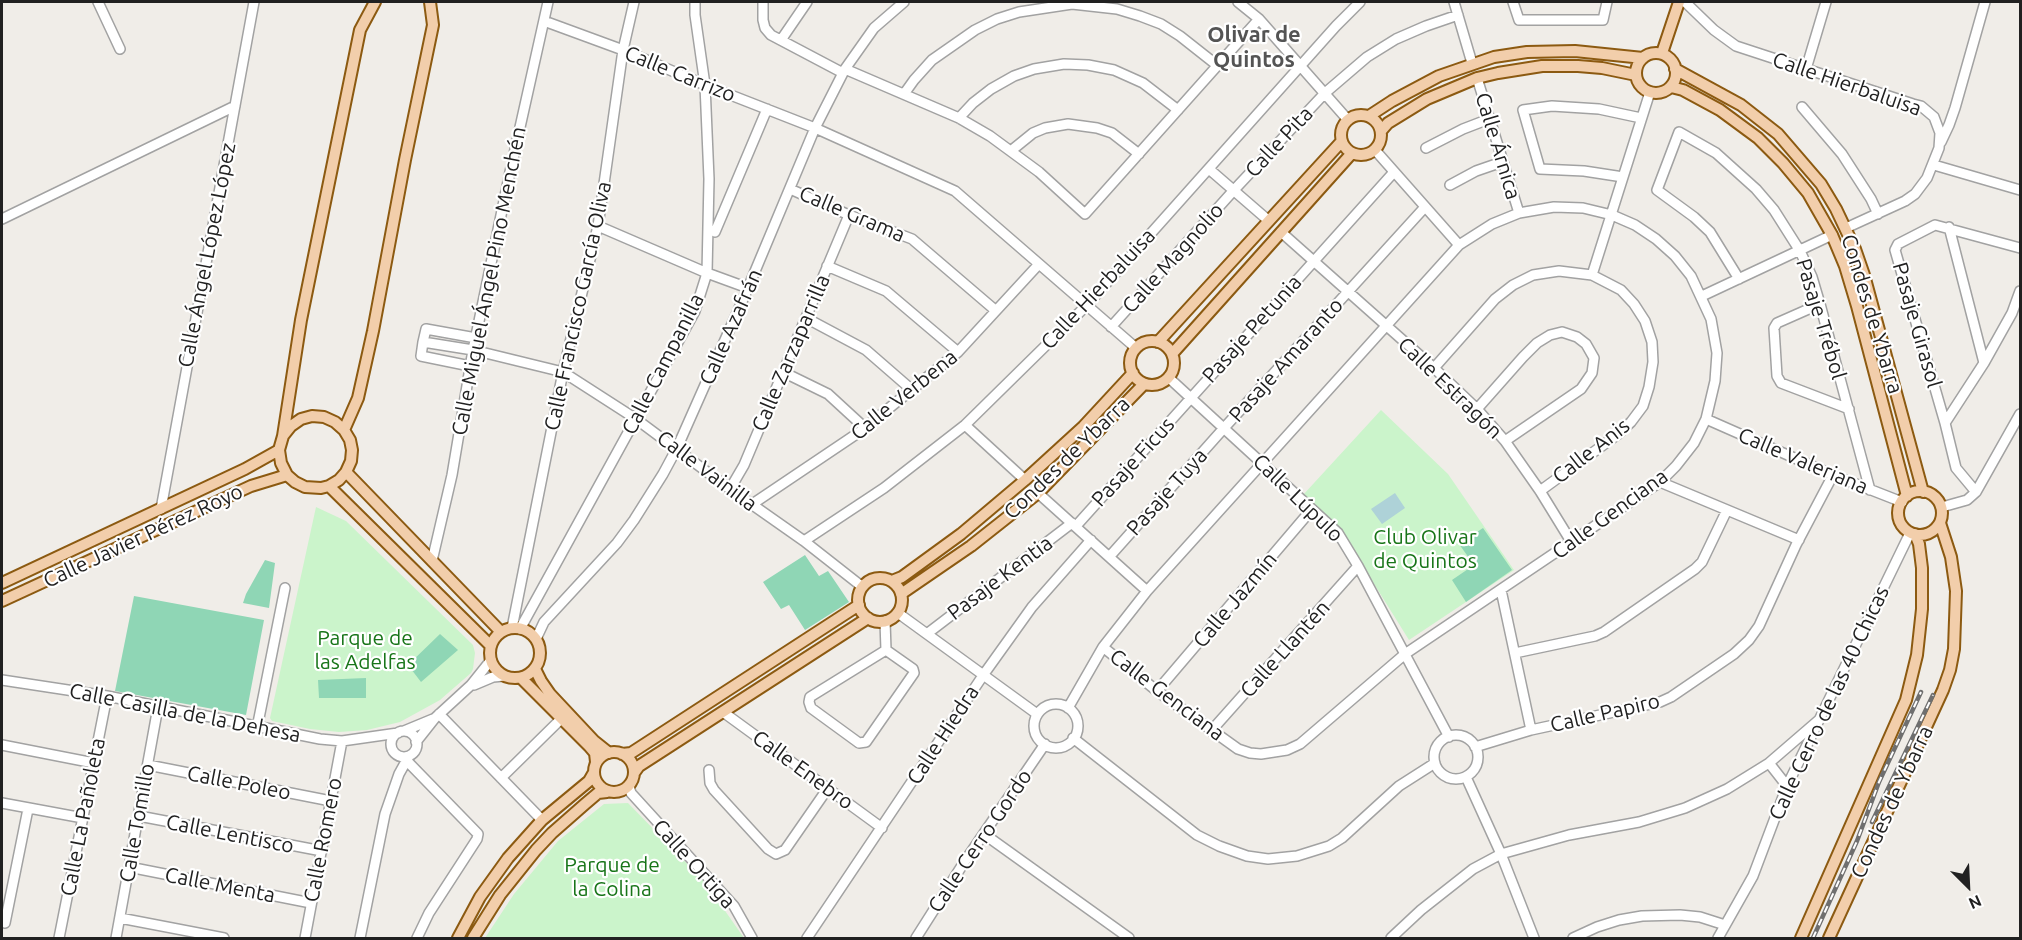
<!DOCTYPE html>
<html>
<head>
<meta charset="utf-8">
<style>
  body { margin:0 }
  #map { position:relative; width:2022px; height:940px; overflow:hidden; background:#f0ede8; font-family:Ubuntu,sans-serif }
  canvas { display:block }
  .frame { position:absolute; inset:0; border:3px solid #212121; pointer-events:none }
  .north { position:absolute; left:1938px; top:856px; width:60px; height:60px; -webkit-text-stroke:4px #fff; paint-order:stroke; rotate:156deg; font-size:16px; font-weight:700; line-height:24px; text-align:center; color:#212121 }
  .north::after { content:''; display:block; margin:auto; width:21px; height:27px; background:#212121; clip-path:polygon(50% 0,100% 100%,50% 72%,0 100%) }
</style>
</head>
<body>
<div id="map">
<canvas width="2022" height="940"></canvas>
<div class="frame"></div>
<div class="north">N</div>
</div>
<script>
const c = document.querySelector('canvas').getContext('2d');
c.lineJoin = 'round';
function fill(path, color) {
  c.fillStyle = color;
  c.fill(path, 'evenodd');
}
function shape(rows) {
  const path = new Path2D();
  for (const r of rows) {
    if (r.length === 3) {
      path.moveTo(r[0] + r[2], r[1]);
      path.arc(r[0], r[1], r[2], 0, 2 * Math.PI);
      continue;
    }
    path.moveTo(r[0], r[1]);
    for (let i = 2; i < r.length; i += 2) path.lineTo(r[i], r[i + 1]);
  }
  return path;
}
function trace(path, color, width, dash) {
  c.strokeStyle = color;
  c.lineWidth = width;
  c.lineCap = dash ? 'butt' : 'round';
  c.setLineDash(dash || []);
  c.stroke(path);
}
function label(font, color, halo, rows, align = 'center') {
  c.font = font + ' Ubuntu,sans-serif';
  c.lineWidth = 4.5;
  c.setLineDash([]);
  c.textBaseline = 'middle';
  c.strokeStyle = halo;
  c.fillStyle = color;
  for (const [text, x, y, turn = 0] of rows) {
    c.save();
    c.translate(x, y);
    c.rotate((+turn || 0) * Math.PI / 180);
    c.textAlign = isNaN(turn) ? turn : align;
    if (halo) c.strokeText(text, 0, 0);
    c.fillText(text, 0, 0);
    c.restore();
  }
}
const park = shape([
  [1381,410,1448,474,1514,570,1409,640,1338,526,1303,495],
  [316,507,346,521,473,645,475,653,473,669,471,673,440,700,400,722,367,730,339,732,310,729,272,721,270,718],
  [628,803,705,882,744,938,485,938,514,894,558,841,604,804]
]);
const pitch = shape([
  [1483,528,1512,570,1466,602,1452,580,1474,565,1459,544],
  [805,555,819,576,828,571,849,602,805,630,789,605,781,609,763,582],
  [265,560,275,563,269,608,243,603,246,594],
  [134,596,264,620,246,715,115,691],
  [440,634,458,650,421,682,408,665],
  [366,678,366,698,319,698,318,680]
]);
const water = shape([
  [1395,493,1405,508,1382,524,1371,509]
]);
const minor = shape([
  [98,2,120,49],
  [763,2,763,20,765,28,771,35,843,73],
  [1238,2,1259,19,1348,120],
  [1454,2,1472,63],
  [1513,2,1519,20,1603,20,1607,2],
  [1685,2,1714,30,1736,46,1913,104,1921,106,1934,117,1940,133,1939,148,1927,178,1915,194,1905,201,1846,228],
  [544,21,623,50,705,85,815,128,955,191,1136,348],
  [781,40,807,2],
  [845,69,959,118,990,136,1039,172,1085,214,1259,19],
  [1806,69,1826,2],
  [1477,78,1519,213],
  [904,94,914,80,932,60,975,30,997,19,1019,12,1072,4,1117,9,1140,16,1161,24,1180,36,1218,66],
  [1802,107,1842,154,1871,199,1878,214],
  [959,118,973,103,991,89,1014,76,1034,69,1064,64,1088,65,1114,70,1143,83,1178,110],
  [1941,142,1949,125,1955,108,1985,2],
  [1426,148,1463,129,1489,119],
  [1012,150,1033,133,1045,128,1068,124,1097,128,1112,133,1139,154],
  [1375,150,1459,245],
  [1934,165,2020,190],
  [1209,169,1269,221],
  [1623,177,1584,171,1540,169,1523,110,1552,106,1599,109,1641,118],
  [1450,185,1476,171,1502,162],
  [790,189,849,215,912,239,995,310],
  [2,219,235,106],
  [598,226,707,273,748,288],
  [1949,227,1984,363],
  [715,232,767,109],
  [1281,232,1434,368,1477,409,1505,441,1540,491,1572,543],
  [827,266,886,291,958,352],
  [1592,275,1650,92],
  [1739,279,1710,232,1694,217,1657,190,1679,132,1716,153,1756,189,1774,210,1800,251,1812,277,1820,304,1870,490],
  [1702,296,1832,235],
  [1820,304,1777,323,1774,328,1777,376,1781,383,1849,409],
  [806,318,866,350,912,390],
  [1111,327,1234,190,1325,93,1367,57,1396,39,1426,26,1458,15],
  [423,342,473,350,563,372,636,419,730,489,804,541,860,585,864,585],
  [470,366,421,356,423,342,426,329,476,338],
  [1434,368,1495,299,1513,285,1533,275,1559,271,1592,275,1621,290,1634,304,1645,321,1652,342,1653,362,1649,387,1643,406,1631,422,1617,435,1540,491],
  [783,372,828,394,865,428],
  [1169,378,1338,533,1358,566,1449,737],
  [1477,409,1523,357,1537,343,1550,335,1562,332,1577,337,1586,344,1594,358,1592,373,1581,389,1505,441],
  [1706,419,1833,475,1902,502],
  [1945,423,1984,363,2012,313,2020,291],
  [965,425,1025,480],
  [1660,482,1799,540],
  [730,489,744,465,849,215],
  [1976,492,1956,468,1945,423,1895,250,1898,244,1935,225,2020,248],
  [1038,493,1147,591],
  [751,505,861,431,958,352,1039,264],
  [1942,507,1967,500,1976,492,2020,414],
  [161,509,254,2],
  [1076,526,1394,172],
  [804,541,884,488,965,425,1087,305,1336,26,1360,2],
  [1110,556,1224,428,1425,207],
  [432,561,452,475,473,350,510,172,548,2],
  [1501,590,1531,730],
  [898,613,1037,714],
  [885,621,886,650,913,669,914,673,866,742,859,743,811,708,809,702,810,697,886,650],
  [512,628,563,372,598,226,623,50,634,2],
  [520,629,695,311,707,273,709,179,705,85,695,15,695,2],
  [928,633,1072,523],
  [536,639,544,622,617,543,634,520,663,474,677,448,748,288,815,128,845,69,874,28,904,2],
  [1515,653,1595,636,1604,632,1695,569,1702,562,1727,510],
  [2,680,107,696,320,739,342,741,398,733],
  [474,685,493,677,504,676],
  [1157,691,1312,509],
  [1056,726,22],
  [1068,708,1103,647,1157,691,1238,749,1250,753,1261,754,1287,750,1300,744,1405,654,1660,482,1676,466,1694,443,1706,419,1715,381,1717,353,1711,319,1691,276,1675,256,1656,239,1635,225,1612,215,1583,208,1554,207,1519,213,1492,224,1459,245,1147,591,1103,647],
  [723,712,882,828],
  [439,714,542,820],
  [257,728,285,588],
  [404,731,433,719],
  [1211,731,1358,566],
  [404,744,13],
  [1456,757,22],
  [1073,738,1197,835,1219,846,1247,856,1268,859,1297,856,1329,846,1342,838,1399,786,1435,763],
  [416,742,435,718,471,685,491,660],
  [2,745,94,763],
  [1475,747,1531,730,1660,702,1671,697,1734,654,1749,640,1759,626,1796,545,1833,475],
  [407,761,478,834,477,839,429,913,417,938],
  [1769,763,1787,786],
  [148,765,331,801],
  [709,770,710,783,714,790,768,849,776,854,785,850,828,788],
  [1466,777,1501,854,1534,938],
  [501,778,562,718],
  [629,786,631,793,734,906,752,938],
  [2,803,83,818],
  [139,816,322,851],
  [984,834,1129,938],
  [129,867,311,903],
  [120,918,224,938],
  [5,923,28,809],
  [59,938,107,696],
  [116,938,158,707],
  [305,938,342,741],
  [360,938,385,814,399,774,409,756],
  [807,938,984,674,1032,607,1091,540],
  [916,938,963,864,1045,744],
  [1391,938,1421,910,1473,869,1501,854,1569,835,1639,822,1685,808,1727,789,1769,763,1820,719],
  [1573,938,1597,927,1619,920,1642,916,1680,915,1700,917,1725,925],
  [1718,938,1753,876,1787,786,1910,533]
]);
const major = shape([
  [1662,53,1679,2],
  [1656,73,20],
  [1675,69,1741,105,1778,134,1821,184,1836,209,1855,249,1864,275,1923,492],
  [1671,87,1683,90,1720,110,1758,138,1783,163,1808,193,1832,235,1845,266,1857,306,1907,496],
  [1361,135,20],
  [1369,116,1392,101,1439,76,1494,57,1527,52,1575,51,1643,58],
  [1381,131,1388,123,1427,99,1477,78,1498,73,1542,66,1578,66,1602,68,1636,75],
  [1152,363,22],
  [1158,342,1342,141],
  [1172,354,1352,153],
  [344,430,358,398,373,331,405,160,433,25,430,2],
  [283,436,291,426,301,419,312,416,324,417,335,422,344,430,350,440,352,450,351,461,346,472,339,480,329,486,321,488,305,487,295,482,287,475,281,463,279,450,283,436,301,320,360,30,375,2],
  [346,472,501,632],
  [329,486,491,646],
  [1920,513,22],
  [880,600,22],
  [892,581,902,577,961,534,1025,480,1083,427,1133,373],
  [2,583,245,469,279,450],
  [901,594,971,546,1038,493,1144,384],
  [2,601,251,486,287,475],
  [515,653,25],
  [535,669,541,681,550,694,594,741,609,753],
  [521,678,589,746,595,753,596,762],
  [614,772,20],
  [622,754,631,753,859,605],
  [634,773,639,766,868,618],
  [458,938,480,897,508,858,542,820,589,781,593,774],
  [473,938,500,895,536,850,552,833,585,804,598,793,607,792],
  [1801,938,1906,700,1917,655,1922,609,1922,568,1919,544,1915,534],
  [1829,938,1943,690,1950,670,1954,649,1956,591,1951,557,1940,523]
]);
const rail = shape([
  [1872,822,1933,695],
  [1813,938,1857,841,1879,782,1921,692]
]);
const streetNames = [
  ["Calle Carrizo",680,74,22],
  ["Calle Hierbaluisa",1847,84,19],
  ["Calle Pita",1279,142,-47],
  ["Calle Árnica",1498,146,73],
  ["Calle Grama",852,214,23],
  ["Calle Ángel López López",207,255,-79],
  ["Calle Magnolio",1173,258,-48],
  ["Calle Miguel Ángel Pino Menchén",489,281,-79],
  ["Calle Hierbaluisa",1098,289,-47],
  ["Calle Francisco García Oliva",578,306,-78],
  ["Condes de Ybarra",1872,314,73],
  ["Pasaje Trébol",1821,319,73],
  ["Pasaje Girasol",1917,325,74],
  ["Calle Azafrán",731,327,-66],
  ["Pasaje Petunia",1252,329,-48],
  ["Calle Zarzaparrilla",791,353,-67],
  ["Pasaje Amaranto",1286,360,-48],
  ["Calle Campanilla",663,364,-63],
  ["Calle Estragón",1450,388,44],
  ["Calle Verbena",904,395,-39],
  ["Calle Anis",1591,451,-38],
  ["Condes de Ybarra",1067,458,-44],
  ["Calle Valeriana",1803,461,23],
  ["Pasaje Ficus",1133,462,-48],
  ["Calle Vainilla",707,471,37],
  ["Pasaje Tuya",1167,492,-48],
  ["Calle Lúpulo",1298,498,44],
  ["Calle Genciana",1610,514,-36],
  ["Calle Javier Pérez Royo",143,536,-25],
  ["Pasaje Kentia",1000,578,-37],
  ["Calle Jazmín",1235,600,-50],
  ["Calle Llantén",1285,649,-48],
  ["Calle Genciana",1167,695,37],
  ["Calle Cerro de las 40 Chicas",1829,703,-65],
  ["Calle Casilla de la Dehesa",185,713,11],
  ["Calle Papiro",1605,713,-13],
  ["Calle Hiedra",943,735,-57],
  ["Calle Enebro",803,770,36],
  ["Calle Poleo",239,783,11],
  ["Condes de Ybarra",1892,802,-65],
  ["Calle La Pañoleta",83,817,-79],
  ["Calle Tomillo",137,823,-80],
  ["Calle Lentisco",230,834,11],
  ["Calle Romero",323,840,-79],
  ["Calle Cerro Gordo",980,841,-56],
  ["Calle Ortiga",694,864,48],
  ["Calle Menta",220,885,11]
];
const parkNames = [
  ["Club Olivar",1425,537],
  ["de Quintos",1425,561],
  ["Parque de",365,638],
  ["las Adelfas",365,662],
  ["Parque de",612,865],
  ["la Colina",612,889]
];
const neighbourhoodNames = [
  ["Olivar de",1254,35],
  ["Quintos",1254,60]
];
fill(park, '#cbf4cb');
fill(pitch, '#8fd6b5');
fill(water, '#aed2d8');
trace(minor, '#a2a2a2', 12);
trace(major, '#8c5a11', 14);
trace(minor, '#fff', 9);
trace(major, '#f2ceab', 10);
trace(rail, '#6f6f6f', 4.5);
trace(rail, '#fff', 2, [7]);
label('21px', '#212121', '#fff', streetNames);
label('21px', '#187519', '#fff', parkNames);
label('bold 22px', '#545454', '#fff', neighbourhoodNames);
</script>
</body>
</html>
